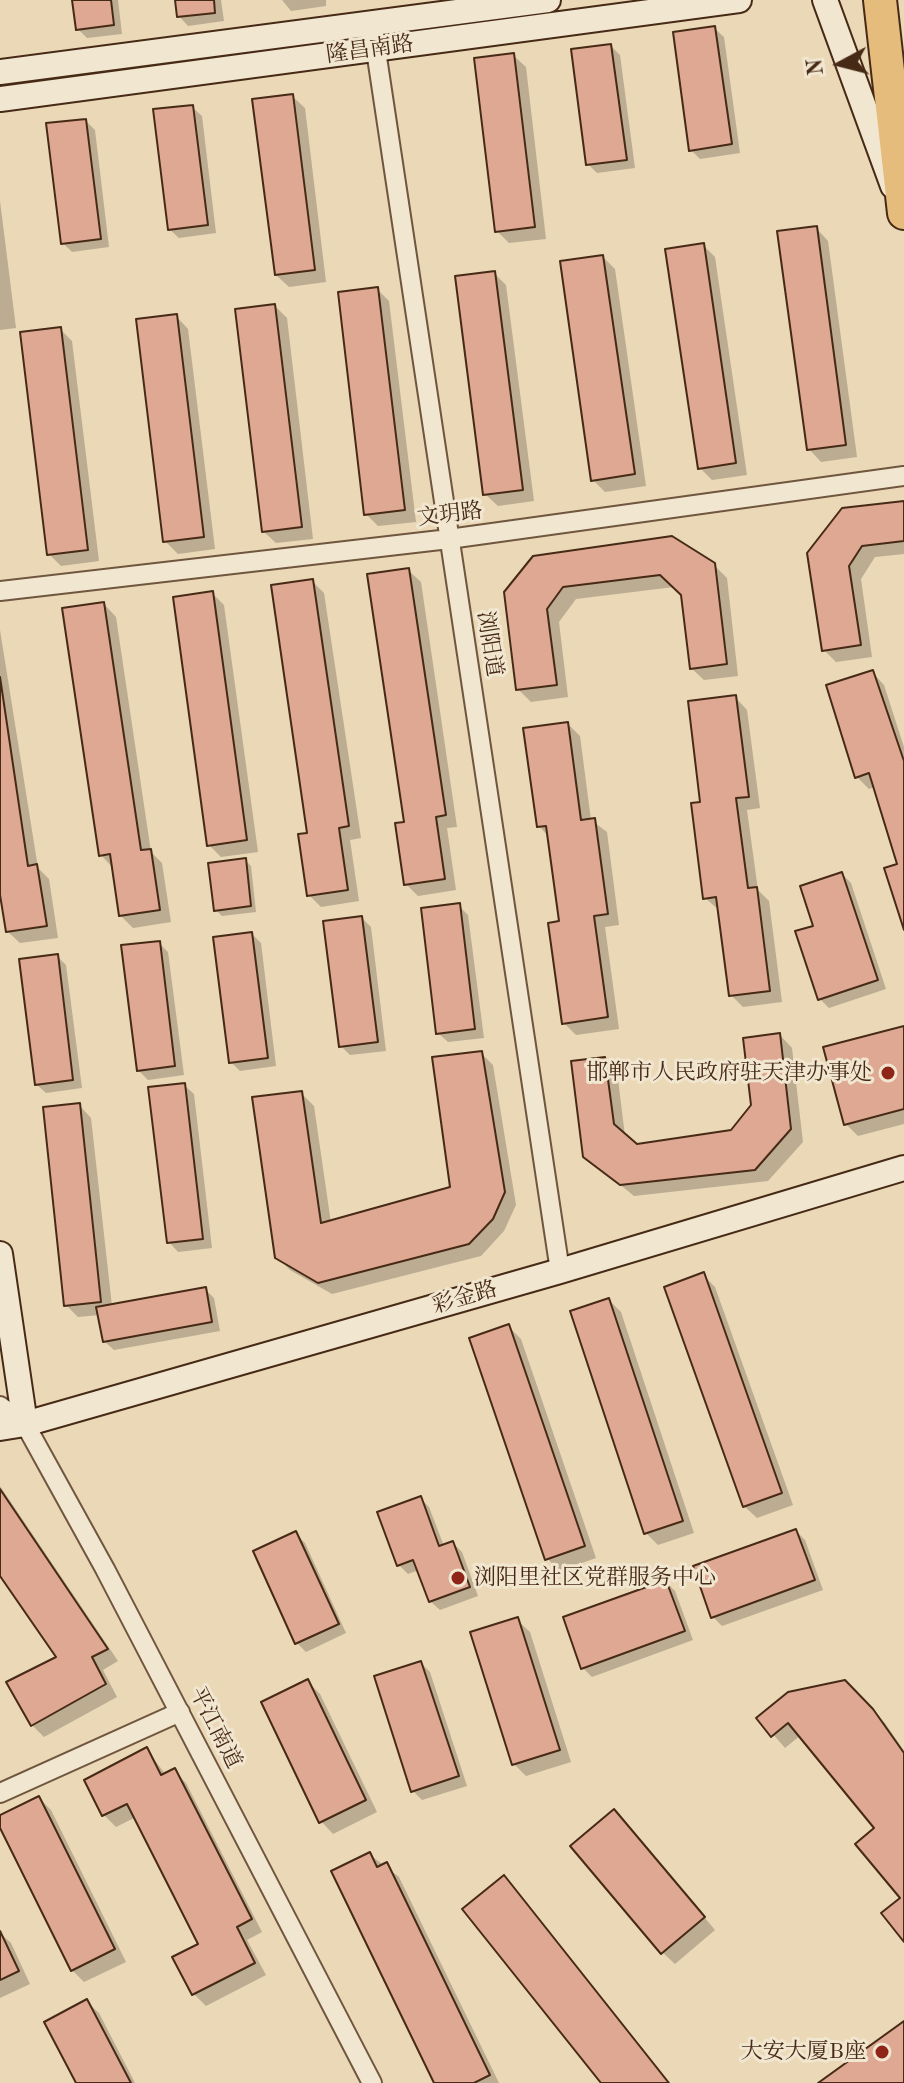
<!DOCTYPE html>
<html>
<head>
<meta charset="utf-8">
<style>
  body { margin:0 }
  #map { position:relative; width:904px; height:2083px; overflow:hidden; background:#ead8b7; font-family:"Old Standard TT",serif }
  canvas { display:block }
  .north { position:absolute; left:800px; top:24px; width:80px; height:80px; -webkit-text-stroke:6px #f1e6d0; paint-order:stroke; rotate:263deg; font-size:22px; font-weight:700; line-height:32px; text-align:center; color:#472a16 }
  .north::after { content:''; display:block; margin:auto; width:28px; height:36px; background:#472a16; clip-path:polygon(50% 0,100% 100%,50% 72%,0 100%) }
</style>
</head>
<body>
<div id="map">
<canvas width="904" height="2083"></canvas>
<div class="north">N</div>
</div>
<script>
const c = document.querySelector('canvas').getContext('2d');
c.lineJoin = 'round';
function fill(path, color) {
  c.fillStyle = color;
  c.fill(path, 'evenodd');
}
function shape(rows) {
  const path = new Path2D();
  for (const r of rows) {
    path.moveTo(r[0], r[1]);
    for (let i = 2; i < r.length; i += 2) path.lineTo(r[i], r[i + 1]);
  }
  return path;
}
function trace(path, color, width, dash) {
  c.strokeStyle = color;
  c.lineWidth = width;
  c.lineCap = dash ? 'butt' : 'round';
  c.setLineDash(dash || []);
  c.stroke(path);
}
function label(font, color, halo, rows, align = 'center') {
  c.font = font + ' "Old Standard TT","Noto Serif SC",serif';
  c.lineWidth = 6;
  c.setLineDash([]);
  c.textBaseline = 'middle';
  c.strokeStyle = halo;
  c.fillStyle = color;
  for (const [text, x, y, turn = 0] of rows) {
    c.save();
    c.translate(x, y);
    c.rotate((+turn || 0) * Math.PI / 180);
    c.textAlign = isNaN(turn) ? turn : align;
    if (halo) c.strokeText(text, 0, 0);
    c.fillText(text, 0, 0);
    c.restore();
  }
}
const shadow = shape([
  [74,0,118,0,122,34,87,38,78,29],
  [177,0,221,0,224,21,188,26,179,16],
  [282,0,326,0,326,6,291,11],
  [714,28,724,37,740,153,700,159,691,150],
  [611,46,620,55,635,168,597,173,588,164],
  [513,55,526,67,546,239,509,243,497,231],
  [292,96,305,108,326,282,289,287,276,275],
  [192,107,202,116,216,233,179,238,169,229],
  [86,121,95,130,109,247,72,252,63,243],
  [0,201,16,328,0,330],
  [816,228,828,241,857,457,821,462,809,449],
  [703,245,715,257,747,475,712,480,700,468],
  [603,257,615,269,646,486,605,492,593,480],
  [494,273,506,285,534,501,498,506,485,494],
  [377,289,389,301,416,522,378,526,366,514],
  [275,306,287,318,313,539,276,543,263,531],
  [176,316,188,329,215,549,178,554,165,541],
  [60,329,72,341,99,561,61,566,49,554],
  [904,503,904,554,875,557,861,579,872,657,836,662,824,650,809,553],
  [534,558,714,565,727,578,738,676,704,680,691,668,683,595,674,587,576,599,559,622,568,697,531,702,518,689],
  [408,570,421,582,457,827,447,828,456,890,418,896,406,884],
  [312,581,324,593,361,838,350,840,359,901,321,907,309,895],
  [212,593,224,605,258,852,221,857,209,845],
  [104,604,116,617,151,852,162,863,171,922,133,928,120,915,113,868,101,855],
  [0,630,38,868,49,879,58,938,20,943,7,931,0,883],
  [872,672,884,685,904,747,904,924,900,865,875,787,869,789,857,777],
  [735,697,747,710,760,808,747,810,758,890,769,901,782,1002,743,1007,731,995,719,910,705,898,702,803],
  [568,724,580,736,591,820,607,832,619,925,605,927,619,1029,576,1035,564,1023,561,923,549,837,539,826],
  [245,860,251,866,256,912,222,916,216,910],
  [842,874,851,883,886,989,829,1008,820,999,816,927],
  [459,906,468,915,484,1038,448,1042,438,1033],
  [362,918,371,927,386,1051,350,1055,341,1046],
  [252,934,261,943,276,1066,240,1071,231,1062],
  [159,943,168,952,184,1075,148,1080,138,1070],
  [57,956,66,965,82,1088,46,1093,36,1084],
  [904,1028,904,1124,858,1136,846,1124],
  [780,1035,792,1048,803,1142,768,1181,634,1196,585,1156,605,1059,617,1071,625,1136,636,1146,732,1132,753,1105],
  [481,1053,493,1065,516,1205,504,1231,481,1256,332,1294,290,1270,277,1257,301,1093,314,1106,331,1223,452,1189],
  [184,1085,194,1094,212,1248,178,1252,169,1242],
  [79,1105,91,1118,112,1306,205,1289,214,1298,220,1331,114,1350,104,1341,100,1315,78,1317,66,1305],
  [703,1275,715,1287,793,1505,757,1518,744,1506],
  [609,1300,621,1312,694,1533,658,1545,646,1533],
  [509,1327,521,1339,596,1558,559,1571,547,1558],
  [0,1486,118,1661,103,1670,117,1697,44,1737,32,1725,59,1658,0,1572],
  [420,1498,429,1507,444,1546,453,1543,462,1552,478,1596,440,1610,430,1601,419,1570,408,1574,399,1565],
  [796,1531,805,1540,823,1590,722,1626,713,1617],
  [296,1534,305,1543,346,1633,306,1652,297,1643],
  [666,1582,675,1591,693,1640,592,1677,583,1668],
  [517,1620,530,1632,571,1762,526,1776,514,1764],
  [421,1663,430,1672,467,1786,422,1800,413,1791],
  [308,1682,320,1694,377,1812,333,1834,321,1821],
  [845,1682,885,1723,904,1751,904,1939,903,1898,877,1829,801,1735,785,1748,759,1718],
  [147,1750,166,1775,174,1771,186,1783,262,1932,247,1940,266,1975,206,2006,194,1994,201,1945,136,1817,116,1827,104,1815],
  [39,1798,51,1810,126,1962,84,1982,72,1970,0,1823,0,1817],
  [626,1824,715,1930,675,1964,662,1952],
  [369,1854,399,1877,499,2083,436,2083],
  [0,1933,11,1943,30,1984,0,1998],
  [86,2001,99,2013,135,2083,78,2083]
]);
const building = shape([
  [72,0,111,0,114,25,76,30,72,0],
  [175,0,214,0,215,13,177,17,175,0],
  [715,26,732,144,689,151,673,32,715,26],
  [611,44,627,160,586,165,571,49,611,44],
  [514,53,535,227,495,232,474,58,514,53],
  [293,94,315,270,275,275,252,99,293,94],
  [193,105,208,225,168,230,153,109,193,105],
  [86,119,101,239,61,244,46,123,86,119],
  [817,226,846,445,807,450,777,231,817,226],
  [704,243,736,463,698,469,665,249,704,243],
  [603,255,635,474,591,481,560,261,603,255],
  [495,271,523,490,483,495,455,276,495,271],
  [378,287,405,510,364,515,338,292,378,287],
  [275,304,302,527,262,532,235,309,275,304],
  [177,314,204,537,163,542,136,319,177,314],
  [61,327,88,550,47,555,20,332,61,327],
  [904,501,904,541,862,546,849,566,861,645,822,651,807,553,842,508,904,501],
  [672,536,715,563,727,664,690,669,681,595,660,575,563,587,547,609,557,685,516,690,504,592,533,556,672,536],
  [409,568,446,815,436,817,445,879,404,885,395,823,404,822,367,574,409,568],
  [313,579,349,826,339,828,348,890,307,896,298,834,307,833,271,585,313,579],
  [213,591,247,840,207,846,173,597,213,591],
  [104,602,141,850,151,849,160,910,119,916,110,854,99,856,62,608,104,602],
  [873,670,904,761,904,930,884,868,897,864,869,773,855,778,826,685,873,670],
  [0,677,28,866,37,864,47,926,6,932,0,895,0,677],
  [736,695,749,797,736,798,748,888,757,887,770,991,729,996,716,897,703,899,691,803,700,802,688,701,736,695],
  [568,722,581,820,595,818,608,914,594,916,608,1017,562,1024,548,923,559,921,546,826,537,827,523,728,568,722],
  [246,858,251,906,214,911,208,863,246,858],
  [842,872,878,980,818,1000,795,931,813,926,800,886,842,872],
  [460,903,475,1029,436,1034,421,908,460,903],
  [362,916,378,1042,339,1047,323,921,362,916],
  [252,932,268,1058,229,1063,213,937,252,932],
  [160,941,175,1066,137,1071,121,945,160,941],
  [58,954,73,1080,35,1085,19,959,58,954],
  [904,1026,904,1109,844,1125,823,1047,904,1026],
  [780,1033,791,1129,755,1170,620,1185,583,1157,571,1061,605,1057,614,1124,637,1144,731,1130,751,1105,743,1038,780,1033],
  [482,1051,505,1192,493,1219,469,1244,318,1283,275,1258,252,1097,302,1091,321,1223,450,1187,432,1057,482,1051],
  [185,1083,203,1239,167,1243,148,1087,185,1083],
  [80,1103,101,1302,64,1306,43,1107,80,1103],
  [704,1272,782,1493,743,1507,664,1287,704,1272],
  [206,1287,212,1322,103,1342,96,1307,206,1287],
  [609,1298,683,1521,644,1534,570,1311,609,1298],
  [509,1324,585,1546,545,1560,469,1338,509,1324],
  [0,1489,108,1649,92,1657,106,1684,31,1726,6,1682,56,1657,0,1576,0,1489],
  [421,1496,439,1546,453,1541,470,1587,429,1602,413,1560,397,1566,377,1512,421,1496],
  [796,1529,815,1580,711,1618,693,1566,796,1529],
  [296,1531,339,1624,295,1644,253,1551,296,1531],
  [666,1580,685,1631,581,1669,563,1617,666,1580],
  [518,1617,560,1750,512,1765,470,1632,518,1617],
  [421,1661,459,1776,411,1792,374,1676,421,1661],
  [308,1679,366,1800,319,1823,261,1702,308,1679],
  [845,1680,873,1709,904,1753,904,1942,881,1913,900,1898,855,1844,874,1828,788,1723,771,1737,756,1718,788,1692,845,1680],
  [147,1747,161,1775,175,1768,252,1919,237,1927,255,1963,192,1995,172,1957,198,1944,127,1804,102,1816,84,1780,147,1747],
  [39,1796,115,1949,71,1971,0,1828,0,1815,39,1796],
  [614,1809,705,1917,661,1954,570,1846,614,1809],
  [370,1852,377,1867,387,1862,490,2075,474,2083,434,2083,331,1871,370,1852],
  [504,1875,669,2083,601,2083,462,1909,504,1875],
  [0,1931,19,1971,0,1980,0,1931],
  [87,1999,131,2083,76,2083,44,2022,87,1999],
  [904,2021,904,2083,818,2083,904,2021]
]);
const street = shape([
  [372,24,560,1271],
  [0,591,449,539,904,476],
  [0,1406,25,1424,105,1569,372,2083],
  [0,1793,180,1712]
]);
const secondary = shape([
  [825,0,893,186],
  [0,72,548,0],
  [0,99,739,0],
  [0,1254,25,1424],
  [0,1428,25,1424,560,1271,904,1168]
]);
const highway = shape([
  [880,0,904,213]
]);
const markers = [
  [888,1073,8,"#8f2418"],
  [458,1578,8,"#8f2418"],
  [882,2052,8,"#8f2418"]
];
const streetNames = [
  ["隆昌南路",370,50,-8],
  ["文玥路",450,515,-7],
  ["浏阳道",489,644,81],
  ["彩金路",465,1298,-16],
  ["平江南道",215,1728,63]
];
const poiNames = [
  ["邯郸市人民政府驻天津办事处",872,1073],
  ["浏阳里社区党群服务中心",474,1578,"left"],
  ["大安大厦B座",866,2052]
];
fill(shadow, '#0003');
fill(building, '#dea892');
trace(building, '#472a16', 2);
trace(street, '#70563e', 22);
trace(secondary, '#472a16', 28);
trace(highway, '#472a16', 36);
trace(street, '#f1e6d0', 18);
trace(secondary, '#f1e6d0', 24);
trace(highway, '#e5bc7c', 32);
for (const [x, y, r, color] of markers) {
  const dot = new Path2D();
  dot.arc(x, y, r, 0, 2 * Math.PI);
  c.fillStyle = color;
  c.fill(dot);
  trace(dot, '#f1e6d0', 3);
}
label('22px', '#472a16', '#f1e6d0', streetNames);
label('22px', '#472a16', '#f1e6d0', poiNames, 'right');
</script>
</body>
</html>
